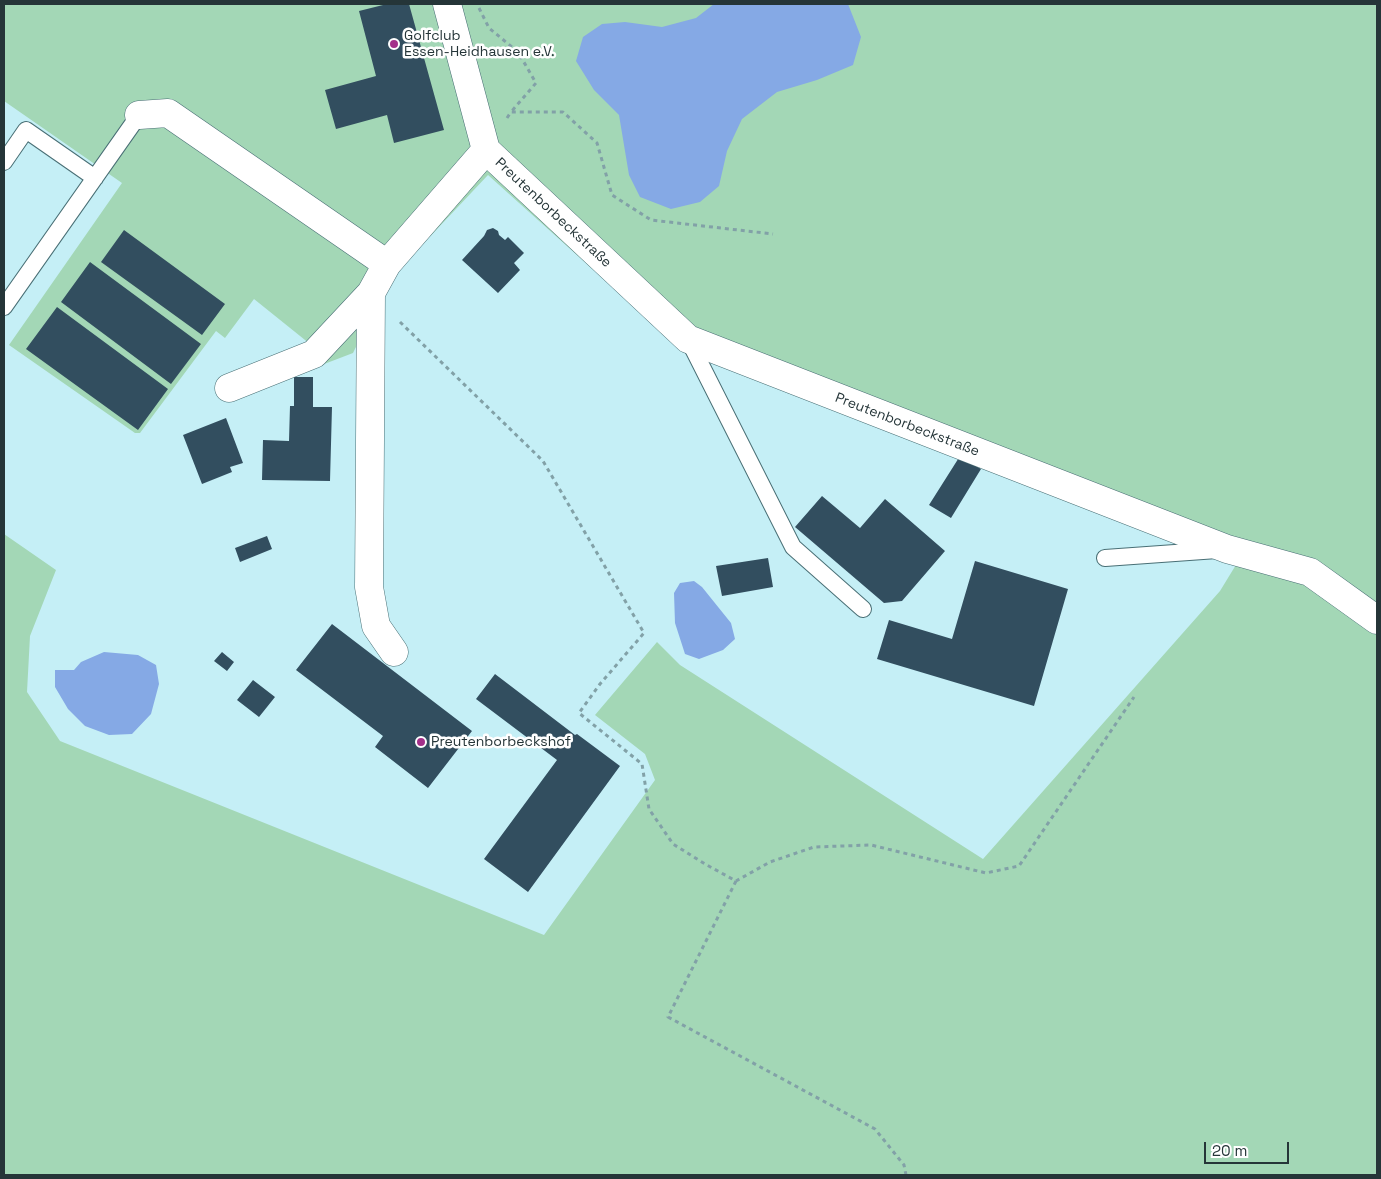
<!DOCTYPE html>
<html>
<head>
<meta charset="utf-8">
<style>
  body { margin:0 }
  #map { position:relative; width:1381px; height:1179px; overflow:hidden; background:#c5eff6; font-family:"Space Grotesk",sans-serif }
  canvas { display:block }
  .frame { position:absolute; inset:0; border:5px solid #253538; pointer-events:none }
  .scale { position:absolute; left:1204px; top:1142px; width:85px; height:22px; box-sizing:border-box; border:2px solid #253538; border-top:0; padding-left:6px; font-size:15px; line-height:18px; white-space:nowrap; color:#253538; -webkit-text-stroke:4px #fff; paint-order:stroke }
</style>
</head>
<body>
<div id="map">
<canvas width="1381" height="1179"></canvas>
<div class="frame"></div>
<div class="scale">20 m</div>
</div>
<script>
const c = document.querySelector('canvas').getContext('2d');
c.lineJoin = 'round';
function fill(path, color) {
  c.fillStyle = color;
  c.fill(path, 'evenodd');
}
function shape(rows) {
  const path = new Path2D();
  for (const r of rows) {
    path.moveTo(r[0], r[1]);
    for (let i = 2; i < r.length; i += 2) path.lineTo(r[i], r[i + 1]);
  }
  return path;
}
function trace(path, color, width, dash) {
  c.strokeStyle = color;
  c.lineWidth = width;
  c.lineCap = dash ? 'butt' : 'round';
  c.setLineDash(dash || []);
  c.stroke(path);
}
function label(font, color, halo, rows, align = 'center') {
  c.font = font + ' "Space Grotesk",sans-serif';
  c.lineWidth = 5;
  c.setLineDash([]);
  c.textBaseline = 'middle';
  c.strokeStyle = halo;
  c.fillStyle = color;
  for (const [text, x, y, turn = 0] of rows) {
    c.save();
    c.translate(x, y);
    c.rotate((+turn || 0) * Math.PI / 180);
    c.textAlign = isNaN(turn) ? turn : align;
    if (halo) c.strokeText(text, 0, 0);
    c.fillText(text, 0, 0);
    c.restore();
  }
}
const green = shape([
  [4,4,1377,4,1377,1175,4,1175,4,534,56,570,30,636,27,692,60,741,544,935,655,780,645,754,595,715,657,642,680,665,983,859,1220,591,1242,555,678,346,488,175,389,280,353,353,319,366,310,344,254,299,225,338,216,331,140,433,135,433,9,345,122,183,4,101]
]);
const water = shape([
  [714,4,848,4,861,37,853,65,817,80,777,92,742,119,727,151,719,186,700,202,671,209,640,197,629,175,619,115,594,90,576,61,583,37,602,24,625,22,662,27,696,18],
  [694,581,702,587,731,623,735,639,723,650,699,659,685,654,675,623,674,593,680,583],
  [104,652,138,655,156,665,159,684,151,714,132,734,109,735,85,726,68,709,55,687,55,670,74,670,81,662]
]);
const building = shape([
  [387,4,409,4,444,130,394,143,387,115,336,129,325,90,376,76,359,11],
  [493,228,498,231,499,235,505,240,508,237,524,253,514,263,520,270,498,293,462,260,484,236,487,230],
  [124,230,225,304,202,335,101,262],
  [90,262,201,344,171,384,61,302],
  [57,307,168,389,138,430,26,349],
  [294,377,313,377,313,407,332,407,330,481,262,480,263,440,289,441,290,406,294,406],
  [226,418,243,463,230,467,232,472,202,484,183,435],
  [960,456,981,469,951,518,929,505],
  [822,496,860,528,885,499,945,551,902,601,884,603,795,527],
  [267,536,272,549,240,562,235,548],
  [768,558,773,587,722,596,716,566],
  [975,561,1068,589,1034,706,877,659,889,620,952,639],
  [332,624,472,731,428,788,375,747,383,736,296,670],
  [222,652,234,662,227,671,214,661],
  [495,674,575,735,577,734,620,766,528,892,484,859,557,760,476,699],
  [253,680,275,697,259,717,237,700]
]);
const path = shape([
  [479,8,489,28,518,52,536,83,511,112],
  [507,118,511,112,563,112,597,143,612,195,651,220,773,234],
  [400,322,543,461,644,633,600,684,579,713,642,764,649,809,673,844,705,864,736,881,770,862,814,847,871,845,986,873,1019,866,1134,697],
  [736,881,668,1017,875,1129,904,1165,906,1175]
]);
const lane = shape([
  [4,162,26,130,95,178],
  [4,307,139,115],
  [688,339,793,547,863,609],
  [1105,558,1217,550]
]);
const street = shape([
  [447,4,486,150,688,339,1227,549,1310,572,1377,620],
  [139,115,168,113,387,264],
  [371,293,369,587,376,626,394,652],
  [229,388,314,354,371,293,387,264,486,150]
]);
const markers = [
  [394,44,5,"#a32f89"],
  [421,742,5,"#a32f89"]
];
const poiNames = [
  ["Golfclub",404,36],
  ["Essen-Heidhausen e.V.",404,52],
  ["Preutenborbeckshof",431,742]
];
const streetNames = [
  ["Preutenborbeckstraße",553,213,43],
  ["Preutenborbeckstraße",907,425,21]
];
fill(green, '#a3d7b6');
fill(water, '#85a9e5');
fill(building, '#324e5f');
trace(lane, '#496f75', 18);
trace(street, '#496f75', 29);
trace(path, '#82a1a7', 3, [4, 4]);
trace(lane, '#fff', 16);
trace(street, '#fff', 28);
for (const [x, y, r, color] of markers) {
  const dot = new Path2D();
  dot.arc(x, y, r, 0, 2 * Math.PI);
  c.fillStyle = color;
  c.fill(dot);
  trace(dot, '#fff', 2);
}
label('14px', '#253538', '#fff', poiNames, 'left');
label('14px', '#253538', '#fff', streetNames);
</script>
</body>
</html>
